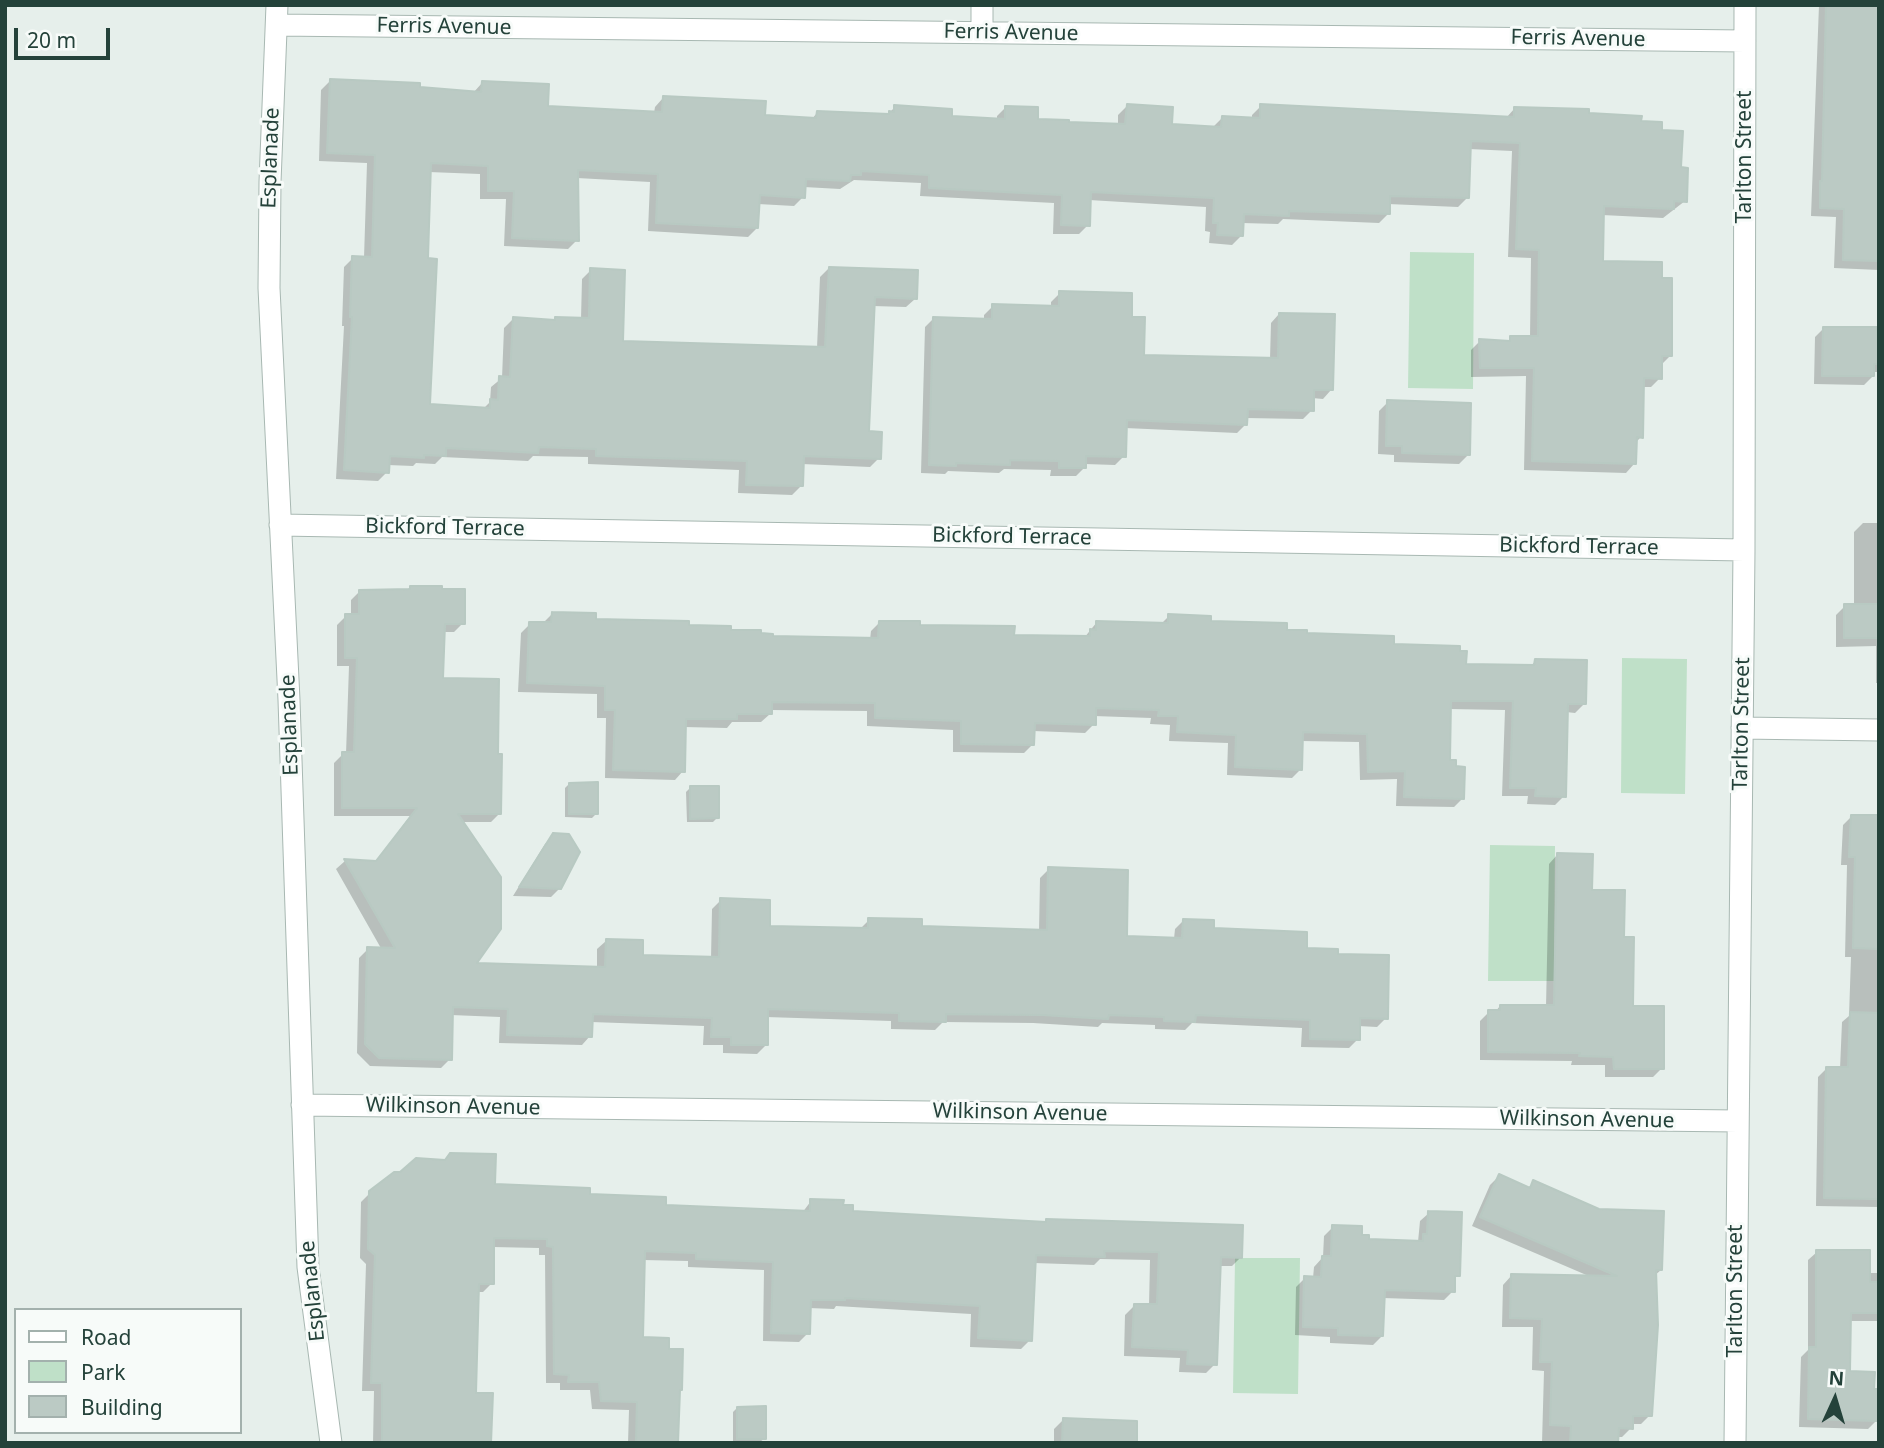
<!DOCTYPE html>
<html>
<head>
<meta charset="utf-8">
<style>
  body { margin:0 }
  #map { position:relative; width:1884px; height:1448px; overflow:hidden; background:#e6efeb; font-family:"Noto Sans",sans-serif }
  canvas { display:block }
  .frame { position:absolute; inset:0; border:7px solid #24423a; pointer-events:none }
  .legend { position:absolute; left:14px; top:1308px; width:228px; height:126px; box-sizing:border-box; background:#f7fbf9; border:2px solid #a3b1ad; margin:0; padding:9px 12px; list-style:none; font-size:21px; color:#24423a }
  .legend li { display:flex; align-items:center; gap:14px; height:35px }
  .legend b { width:35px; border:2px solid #a3b1ad }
  .north { position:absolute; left:1800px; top:1364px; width:70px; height:70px; -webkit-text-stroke:5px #f7fbf9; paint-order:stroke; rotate:4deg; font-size:19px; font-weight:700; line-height:28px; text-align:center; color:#24423a }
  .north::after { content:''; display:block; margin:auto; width:24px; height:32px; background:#24423a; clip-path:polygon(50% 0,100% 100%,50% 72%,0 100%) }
  .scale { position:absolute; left:14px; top:28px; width:96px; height:32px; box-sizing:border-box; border:4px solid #24423a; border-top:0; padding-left:9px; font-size:21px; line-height:24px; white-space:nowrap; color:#24423a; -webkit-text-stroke:5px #f7fbf9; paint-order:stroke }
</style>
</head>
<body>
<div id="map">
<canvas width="1884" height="1448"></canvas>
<div class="frame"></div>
<ul class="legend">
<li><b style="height:9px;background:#fff"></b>Road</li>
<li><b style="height:19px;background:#bfe0c8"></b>Park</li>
<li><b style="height:19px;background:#bbcac4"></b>Building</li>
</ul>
<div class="north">N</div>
<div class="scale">20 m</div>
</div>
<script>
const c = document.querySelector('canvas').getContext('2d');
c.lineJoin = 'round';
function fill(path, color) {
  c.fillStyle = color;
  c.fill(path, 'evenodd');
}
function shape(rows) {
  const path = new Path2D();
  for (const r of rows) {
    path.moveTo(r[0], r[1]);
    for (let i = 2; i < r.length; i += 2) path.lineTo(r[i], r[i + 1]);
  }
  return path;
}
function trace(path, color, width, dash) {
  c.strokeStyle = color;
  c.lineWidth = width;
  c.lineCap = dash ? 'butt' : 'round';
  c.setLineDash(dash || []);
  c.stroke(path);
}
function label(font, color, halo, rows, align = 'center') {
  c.font = font + ' "Noto Sans",sans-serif';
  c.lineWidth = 6;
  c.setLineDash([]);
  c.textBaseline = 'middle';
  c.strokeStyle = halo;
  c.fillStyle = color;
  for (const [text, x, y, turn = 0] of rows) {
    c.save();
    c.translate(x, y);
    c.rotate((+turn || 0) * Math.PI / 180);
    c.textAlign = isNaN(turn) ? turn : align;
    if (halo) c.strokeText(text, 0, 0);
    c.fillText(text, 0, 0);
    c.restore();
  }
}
const green = shape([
  [1410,252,1474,253,1473,389,1408,388],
  [1622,658,1687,659,1685,794,1621,793],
  [1490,845,1555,846,1554,981,1488,981],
  [1235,1258,1300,1258,1298,1394,1233,1393]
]);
const shadow = shape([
  [1819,5,1879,5,1879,270,1834,268,1836,217,1811,216],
  [330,81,473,93,482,83,546,108,654,113,655,107,663,98,763,117,811,120,817,113,886,116,895,107,950,118,997,121,997,116,1006,107,1036,120,1067,124,1118,125,1118,115,1127,106,1170,125,1213,127,1222,118,1252,119,1252,115,1261,106,1506,118,1515,108,1587,115,1639,123,1660,132,1680,169,1685,201,1663,218,1602,215,1601,263,1670,356,1661,365,1660,378,1651,387,1642,387,1641,437,1635,443,1634,464,1626,473,1524,470,1526,376,1471,377,1471,350,1480,341,1507,342,1511,338,1530,338,1531,258,1508,257,1512,151,1469,149,1467,198,1458,207,1388,204,1388,214,1379,223,1283,219,1278,224,1242,223,1241,236,1232,245,1209,243,1210,232,1205,231,1206,207,1089,200,1088,225,1079,234,1053,234,1054,203,920,196,921,183,854,180,840,189,804,187,803,197,794,206,758,204,757,228,748,237,648,231,650,182,577,178,577,240,568,249,504,246,506,199,480,199,480,174,429,172,427,260,429,405,483,409,490,402,491,387,502,378,504,328,513,319,553,321,555,319,581,319,582,279,591,270,621,343,817,348,820,277,829,268,915,299,906,307,873,306,867,433,879,458,870,467,802,464,801,486,792,495,738,493,739,470,588,464,588,457,533,456,528,461,442,457,435,464,416,463,413,466,388,465,387,472,378,481,336,479,344,326,342,326,344,267,353,258,364,258,367,163,319,161,321,90],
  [1060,293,1130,319,1142,356,1270,359,1271,323,1279,314,1331,390,1323,399,1312,398,1312,410,1303,419,1246,418,1246,424,1237,433,1125,428,1124,456,1115,465,1085,464,1085,467,1076,476,1050,476,1051,470,1004,469,999,473,948,471,945,474,921,473,925,327,934,318,984,320,984,315,993,306,1051,307,1051,302],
  [1824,328,1879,329,1879,372,1873,372,1873,376,1864,385,1814,384,1815,337],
  [1388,402,1468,455,1459,464,1394,462,1394,455,1378,454,1379,411],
  [1863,523,1879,523,1879,683,1876,683,1876,646,1836,647,1836,615,1845,606,1854,606,1854,532],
  [410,587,463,623,454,632,443,632,442,680,496,755,500,813,491,822,462,822,473,965,597,969,597,949,606,941,641,957,711,959,712,909,721,900,768,927,859,930,869,920,920,928,1039,932,1040,878,1049,869,1125,937,1174,939,1175,929,1183,921,1212,930,1336,956,1386,1018,1377,1027,1358,1026,1358,1039,1349,1048,1301,1047,1302,1028,1192,1023,1185,1030,1155,1029,1155,1025,1102,1023,1098,1027,1033,1023,943,1022,935,1030,891,1029,891,1021,766,1017,766,1045,757,1054,723,1053,723,1045,703,1045,704,1026,591,1022,590,1036,582,1045,499,1043,500,1017,451,1015,450,1059,441,1068,370,1066,357,1053,359,958,368,949,382,950,336,869,345,861,375,863,410,816,334,816,334,763,343,754,346,754,349,666,337,666,337,625,346,616,351,616,351,600,360,591,406,591],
  [553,613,594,620,687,627,772,638,870,640,871,631,880,622,1012,637,1084,638,1097,622,1161,624,1169,616,1392,646,1465,666,1529,667,1536,661,1584,704,1575,713,1566,712,1564,796,1555,805,1527,804,1528,796,1502,796,1505,710,1449,709,1448,762,1463,798,1454,807,1396,806,1397,779,1360,780,1359,742,1301,741,1300,770,1292,778,1227,775,1228,743,1169,741,1170,725,1150,724,1151,718,1094,716,1094,724,1085,733,1033,731,1033,744,1024,753,953,752,953,730,867,726,867,711,770,710,770,714,761,722,732,722,727,728,684,727,683,771,675,780,605,778,606,718,597,718,597,694,518,692,521,633,530,624,544,622],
  [569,784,596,814,592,818,565,817,565,788],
  [690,788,717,818,713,822,687,822,686,792],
  [1852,816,1879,817,1879,1207,1816,1206,1818,1077,1827,1068,1840,1069,1842,1022,1849,1016,1851,957,1845,957,1847,865,1841,865,1843,825],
  [554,835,560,888,551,897,513,896,545,844],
  [1557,855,1590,891,1622,939,1631,1008,1662,1068,1653,1077,1605,1077,1605,1065,1571,1065,1572,1061,1480,1060,1480,1021,1489,1012,1495,1012,1500,1006,1546,1007,1549,864],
  [1499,1176,1528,1189,1534,1182,1661,1270,1654,1276,1650,1415,1641,1424,1631,1424,1631,1428,1622,1437,1617,1437,1617,1443,1542,1443,1544,1371,1532,1370,1533,1327,1502,1327,1503,1285,1512,1275,1591,1277,1472,1226,1490,1185],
  [493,1186,664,1206,802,1213,811,1201,842,1207,851,1213,1044,1223,1047,1220,1241,1257,1232,1266,1219,1266,1215,1364,1206,1373,1179,1372,1180,1358,1124,1356,1125,1315,1134,1306,1149,1306,1150,1260,1100,1259,1094,1265,1034,1263,1030,1340,1021,1349,970,1347,971,1314,836,1306,834,1309,809,1308,808,1333,799,1342,763,1341,764,1270,688,1267,688,1261,643,1260,642,1339,677,1443,628,1443,629,1410,592,1409,590,1390,560,1390,560,1383,546,1383,545,1255,539,1255,539,1248,493,1247,492,1283,483,1292,477,1292,474,1394,489,1443,373,1443,374,1391,362,1391,366,1264,360,1258,361,1202,371,1192],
  [1429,1213,1458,1275,1453,1280,1453,1291,1444,1300,1383,1298,1382,1336,1373,1345,1330,1343,1330,1337,1295,1335,1296,1287,1305,1278,1313,1278,1314,1267,1323,1257,1324,1236,1333,1227,1368,1240,1418,1242,1420,1221],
  [1817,1252,1868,1273,1879,1273,1879,1321,1849,1321,1848,1373,1873,1390,1877,1420,1868,1429,1799,1427,1801,1357,1808,1350,1808,1260],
  [737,1408,765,1438,760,1442,733,1442,733,1412],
  [1063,1420,1108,1443,1054,1443,1054,1429]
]);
const building = shape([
  [1826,5,1879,5,1879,261,1843,260,1844,209,1820,208,1820,181,1822,181,1826,5],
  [330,79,420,83,420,87,481,92,482,81,549,84,548,106,662,112,663,96,766,101,765,115,816,118,817,111,889,114,889,111,894,112,894,105,952,109,952,116,1005,119,1005,106,1038,107,1038,119,1069,120,1069,122,1125,124,1127,104,1173,107,1172,124,1221,127,1222,116,1260,118,1260,104,1514,117,1514,107,1589,109,1589,113,1642,116,1641,121,1662,122,1662,130,1683,131,1681,167,1688,168,1687,202,1674,201,1674,209,1604,206,1603,261,1662,262,1662,278,1672,278,1672,356,1662,356,1662,379,1644,378,1643,438,1637,437,1636,464,1532,461,1534,368,1480,368,1479,339,1510,341,1510,336,1538,336,1539,250,1516,249,1520,143,1471,141,1469,198,1390,196,1390,214,1289,211,1289,216,1244,214,1243,236,1217,235,1218,223,1213,223,1214,198,1091,192,1090,226,1061,225,1062,195,929,188,929,175,861,171,861,175,851,175,850,181,806,179,805,198,760,195,758,228,656,223,658,174,578,170,579,241,512,238,514,191,488,191,488,166,431,163,428,258,437,259,430,404,490,408,490,399,498,400,499,376,510,377,513,317,555,320,555,317,589,318,590,268,625,270,623,341,825,347,829,267,918,270,917,299,875,297,869,431,882,432,881,459,804,456,803,486,746,485,747,461,596,456,596,449,539,447,538,453,446,448,446,456,424,455,424,458,390,456,389,473,344,470,352,317,350,317,352,256,372,257,375,155,327,153,330,79],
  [1059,291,1132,293,1132,317,1145,317,1144,355,1278,358,1279,313,1335,314,1333,390,1314,390,1314,411,1248,409,1247,425,1127,420,1126,457,1086,456,1086,468,1059,468,1059,461,1010,460,1010,465,956,463,956,466,929,465,933,317,992,319,992,304,1059,306,1059,291],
  [1823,327,1877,327,1879,364,1874,364,1874,376,1822,376,1823,327],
  [1387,400,1471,403,1470,455,1402,453,1402,446,1386,446,1387,400],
  [410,586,442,586,442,589,465,589,465,624,445,624,443,678,499,679,498,754,502,754,501,814,458,814,501,877,501,929,477,963,605,967,606,939,643,940,643,955,719,957,720,898,770,900,770,926,868,928,868,918,922,919,922,926,1047,930,1048,867,1128,870,1127,936,1182,938,1183,919,1214,920,1214,928,1307,932,1307,948,1338,949,1338,954,1389,955,1388,1019,1360,1018,1360,1040,1310,1039,1310,1020,1196,1015,1195,1022,1164,1021,1164,1017,1109,1015,1108,1019,1043,1015,946,1014,946,1022,899,1021,899,1013,768,1009,768,1045,731,1045,731,1037,711,1037,712,1018,593,1014,592,1037,507,1035,508,1009,453,1007,452,1060,379,1058,365,1044,367,947,395,948,344,859,376,861,417,808,342,808,342,752,354,752,357,658,345,658,345,614,359,614,359,590,410,589,410,586],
  [1844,604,1879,604,1879,638,1844,638,1844,604],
  [552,612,596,613,596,619,689,621,689,625,731,626,731,630,761,630,761,633,773,634,773,636,878,638,879,621,920,621,920,625,1015,626,1014,635,1090,636,1090,629,1096,630,1096,621,1168,623,1168,614,1211,616,1211,621,1287,623,1287,630,1307,630,1307,633,1394,636,1394,644,1460,646,1460,651,1467,651,1466,664,1534,665,1535,659,1587,660,1586,704,1568,704,1566,797,1535,796,1536,788,1510,788,1513,701,1451,701,1450,760,1456,760,1456,766,1465,767,1464,799,1404,797,1405,771,1368,772,1367,734,1303,732,1302,770,1235,767,1236,735,1177,732,1178,716,1158,716,1159,710,1096,708,1096,725,1035,723,1034,745,961,744,961,721,875,718,875,703,772,702,772,714,737,714,737,719,686,719,685,772,613,770,615,710,605,710,605,686,527,683,529,622,551,622,552,612],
  [598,782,598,814,569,814,569,783,598,782],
  [690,786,719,786,719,818,690,819,690,786],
  [1851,815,1879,815,1879,949,1853,948,1855,857,1849,857,1851,815],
  [553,833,569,834,580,852,561,889,519,887,553,833],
  [1557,853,1593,854,1592,890,1625,890,1624,937,1634,937,1633,1006,1664,1006,1664,1069,1614,1069,1613,1057,1579,1056,1580,1053,1488,1052,1488,1010,1500,1010,1500,1005,1554,1005,1557,853],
  [1850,1012,1879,1013,1879,1199,1824,1198,1826,1067,1848,1067,1850,1012],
  [450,1153,496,1154,495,1184,590,1188,590,1194,666,1197,666,1205,810,1211,810,1199,844,1200,843,1205,853,1205,853,1211,1046,1222,1046,1219,1243,1225,1242,1258,1221,1257,1217,1365,1187,1364,1188,1350,1132,1347,1134,1304,1157,1304,1159,1252,1104,1251,1105,1257,1036,1255,1032,1341,978,1338,980,1306,845,1298,845,1300,811,1300,810,1334,771,1333,773,1262,696,1259,696,1253,645,1251,643,1337,669,1338,669,1349,683,1349,682,1390,680,1390,678,1443,636,1443,637,1402,601,1401,599,1382,568,1382,569,1375,554,1374,553,1247,547,1246,547,1239,494,1238,494,1284,479,1284,476,1393,493,1393,491,1443,382,1443,382,1383,371,1383,375,1255,368,1249,369,1191,394,1172,400,1172,416,1158,445,1160,450,1153],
  [1499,1174,1530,1188,1533,1180,1599,1209,1664,1211,1662,1270,1656,1270,1658,1325,1652,1416,1633,1416,1633,1429,1619,1428,1618,1443,1570,1443,1571,1426,1550,1425,1552,1362,1540,1362,1542,1319,1510,1318,1511,1274,1617,1276,1480,1217,1499,1174],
  [1428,1211,1462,1212,1460,1276,1455,1276,1455,1292,1385,1290,1383,1336,1338,1335,1338,1328,1303,1327,1304,1276,1321,1277,1322,1256,1331,1256,1332,1225,1362,1226,1362,1235,1369,1235,1369,1239,1423,1241,1423,1234,1427,1234,1428,1211],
  [1816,1250,1870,1250,1870,1282,1879,1282,1879,1313,1851,1313,1850,1371,1875,1372,1874,1389,1879,1389,1878,1421,1808,1419,1809,1347,1816,1347,1816,1250],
  [766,1406,766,1439,737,1439,737,1407,766,1406],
  [1063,1418,1137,1421,1137,1443,1062,1443,1063,1418]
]);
const minor = shape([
  [277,5,270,182,269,288,289,700,308,1267,331,1443],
  [277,25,1745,41],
  [982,32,982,5],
  [280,525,1744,550],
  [1742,728,1879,730],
  [302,1105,1738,1121],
  [1735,1443,1744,550,1745,5]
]);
const streetNames = [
  ["Ferris Avenue",444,27,1],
  ["Ferris Avenue",1011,33,1],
  ["Ferris Avenue",1578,39,1],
  ["Tarlton Street",1745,157,-90],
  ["Esplanade",271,158,-88],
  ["Bickford Terrace",445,528,1],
  ["Bickford Terrace",1012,537,1],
  ["Bickford Terrace",1579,547,1],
  ["Tarlton Street",1742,724,-89],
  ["Esplanade",290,725,-92],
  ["Wilkinson Avenue",453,1107,1],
  ["Wilkinson Avenue",1020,1113,1],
  ["Wilkinson Avenue",1587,1120,1],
  ["Esplanade",313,1291,-96],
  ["Tarlton Street",1736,1291,-90]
];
fill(green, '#bfe0c8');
fill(shadow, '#0003');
fill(building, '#bbcac4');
trace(building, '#b8c9c2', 2);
trace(minor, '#a8b8b2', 23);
trace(minor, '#fff', 21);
label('21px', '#24423a', '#f7fbf9', streetNames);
</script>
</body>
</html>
